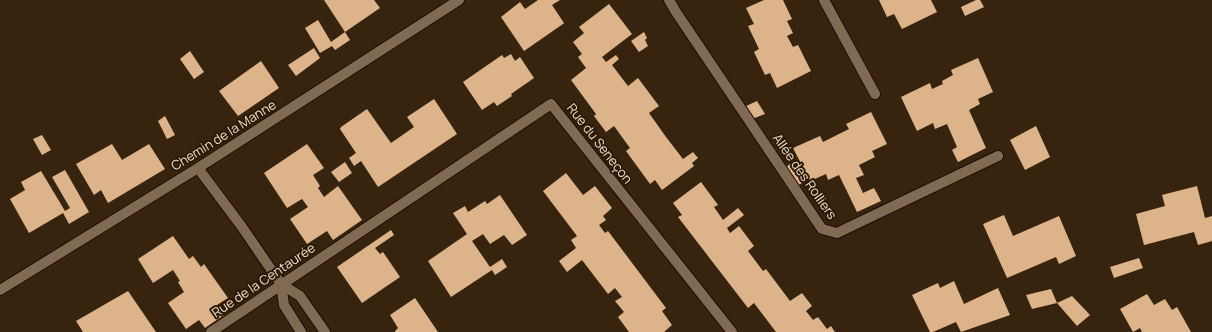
<!DOCTYPE html>
<html>
<head>
<meta charset="utf-8">
<style>
  body { margin:0 }
  canvas { display:block; background:#37240e }
</style>
</head>
<body>
<canvas width="1212" height="332"></canvas>
<script>
const c = document.querySelector('canvas').getContext('2d');
c.lineJoin = 'round';
function fill(path, color) {
  c.fillStyle = color;
  c.fill(path, 'evenodd');
}
function shape(rows) {
  const path = new Path2D();
  for (const r of rows) {
    path.moveTo(r[0], r[1]);
    for (let i = 2; i < r.length; i += 2) path.lineTo(r[i], r[i + 1]);
  }
  return path;
}
function trace(path, color, width, dash) {
  c.strokeStyle = color;
  c.lineWidth = width;
  c.lineCap = dash ? 'butt' : 'round';
  c.setLineDash(dash || []);
  c.stroke(path);
}
function label(font, color, halo, rows, align = 'center') {
  c.font = font + ' Manrope,sans-serif';
  c.lineWidth = 4;
  c.setLineDash([]);
  c.textBaseline = 'middle';
  c.strokeStyle = halo;
  c.fillStyle = color;
  for (const [text, x, y, turn = 0] of rows) {
    c.save();
    c.translate(x, y);
    c.rotate((+turn || 0) * Math.PI / 180);
    c.textAlign = isNaN(turn) ? turn : align;
    if (halo) c.strokeText(text, 0, 0);
    c.fillText(text, 0, 0);
    c.restore();
  }
}
const building = shape([
  [324,0,374,0,380,8,345,32],
  [538,0,560,0,552,5,564,23,563,24,524,51,501,17,520,2,525,9],
  [764,0,783,0,792,19,787,21,793,33,787,36,793,47,798,45,811,71,777,88,770,73,765,75,754,52,759,49,748,26,754,24,746,8],
  [879,0,931,0,937,12,902,29,894,14,887,17],
  [976,0,980,0,984,7,965,16,961,7],
  [609,4,632,34,602,57,606,62,616,55,619,59,612,65,628,86,638,78,659,106,649,113,666,137,683,159,693,152,698,158,692,163,694,166,662,190,655,180,650,184,626,151,630,148,614,126,606,132,594,116,596,114,571,80,586,68,578,57,582,54,573,42,584,33,579,27],
  [318,20,331,42,345,32,350,40,335,50,332,46,320,53,305,28],
  [644,32,647,38,645,40,648,46,639,52,631,41],
  [314,48,320,58,296,76,288,65],
  [190,51,204,72,194,79,180,59],
  [511,54,515,61,520,57,534,78,511,94,512,96,497,106,494,102,482,110,463,82,502,55,504,58],
  [978,58,993,92,978,99,980,104,969,110,986,148,958,162,952,150,957,147,947,124,935,129,933,123,917,131,901,97,930,83,932,89,943,84,942,81,953,75,951,70],
  [261,61,279,88,238,116,219,91],
  [434,99,457,134,378,187,361,161,354,166,349,158,356,153,340,129,341,127,367,109,391,143,414,127,407,117],
  [757,101,765,114,752,119,744,107],
  [871,112,887,144,872,151,875,157,859,165,864,175,856,178,863,193,874,188,881,201,857,212,839,175,828,180,826,174,810,181,793,148,820,136,823,142,849,129,846,124],
  [165,116,175,135,167,139,158,121],
  [1036,126,1050,157,1025,170,1010,140],
  [42,135,51,150,42,155,33,139],
  [112,144,122,160,149,144,165,169,108,203,101,190,94,195,76,164],
  [307,144,324,168,313,175,320,186,318,188,324,197,338,186,362,220,333,240,327,231,307,244,290,219,308,207,302,199,287,208,264,173],
  [345,162,352,173,339,182,331,172],
  [790,164,802,183,797,186,785,168],
  [65,170,89,212,69,224,63,213,29,233,10,199,25,190,21,182,41,171,65,211,70,208,52,177],
  [566,173,583,195,595,186,612,208,603,216,606,220,599,225,605,233,608,231,666,308,662,311,672,325,664,332,629,332,618,317,624,312,615,301,622,297,615,288,608,294,582,260,567,272,559,261,576,248,571,240,577,236,543,191],
  [701,182,718,205,714,207,723,220,738,208,744,215,727,228,730,233,739,226,754,246,748,251,763,271,766,269,790,301,802,293,812,306,806,311,813,320,818,317,827,329,831,326,835,332,776,332,754,303,748,308,678,217,682,215,673,203],
  [1197,186,1205,218,1212,216,1212,241,1198,245,1194,232,1144,245,1136,214,1165,206,1162,195],
  [500,195,527,235,512,245,504,235,490,244,483,234,472,241,490,267,502,259,507,267,495,275,492,270,451,297,428,261,467,234,453,213,465,206,468,212,485,201,487,204],
  [1004,215,1013,236,1059,216,1076,256,1059,264,1056,257,1007,278,983,224],
  [391,230,394,235,375,248,380,254,383,252,400,277,362,303,337,267],
  [173,236,189,259,193,256,201,267,204,264,228,298,217,305,224,315,205,328,199,320,186,329,168,303,184,292,178,282,180,281,173,270,153,283,138,259],
  [1139,258,1143,268,1114,278,1110,267],
  [954,281,964,304,998,288,1010,315,961,332,956,322,933,332,930,332,912,295,938,283,940,288],
  [1051,289,1057,303,1032,309,1026,295],
  [128,291,156,332,83,332,76,321],
  [1147,294,1154,305,1165,299,1172,310,1177,307,1191,332,1142,332,1140,328,1133,332,1120,309],
  [1072,296,1090,315,1077,326,1057,303],
  [415,298,438,332,395,332,395,331,398,328,390,315]
]);
const minor = shape([
  [669,0,676,12,822,229,837,233,998,156],
  [824,0,875,94],
  [198,168,242,227,281,284,300,296,325,332],
  [281,284,284,305,301,332],
  [0,290,198,168,459,0],
  [211,332,551,104,732,332]
]);
const streetNames = [
  ["Chemin de la Manne",224,136,-32],
  ["Rue du Seneçon",599,144,52],
  ["Allée des Rolliers",804,177,55],
  ["Rue de la Centaurée",264,281,-34]
];
fill(building, '#ddb48a');
trace(minor, '#1e0c00', 12);
trace(minor, '#816a53', 10);
label('13px', '#eddfd2', '#2d1a04', streetNames);
</script>
</body>
</html>
